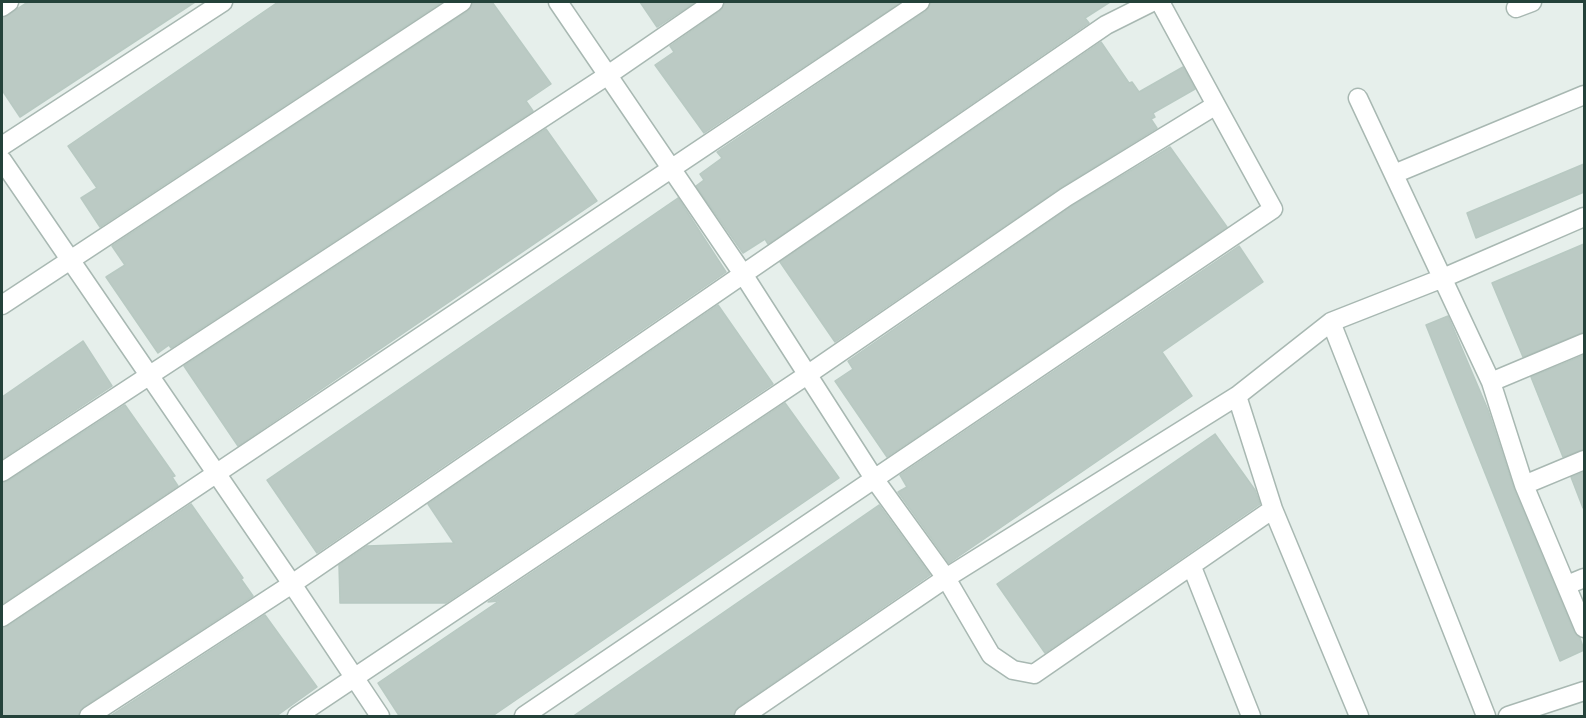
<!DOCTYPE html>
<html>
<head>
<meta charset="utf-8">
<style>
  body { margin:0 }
  #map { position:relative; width:1586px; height:718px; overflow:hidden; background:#e6efeb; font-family:Ubuntu,sans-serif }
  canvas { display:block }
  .frame { position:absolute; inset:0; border:3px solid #24423a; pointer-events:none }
</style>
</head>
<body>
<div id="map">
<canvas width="1586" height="718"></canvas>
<div class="frame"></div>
</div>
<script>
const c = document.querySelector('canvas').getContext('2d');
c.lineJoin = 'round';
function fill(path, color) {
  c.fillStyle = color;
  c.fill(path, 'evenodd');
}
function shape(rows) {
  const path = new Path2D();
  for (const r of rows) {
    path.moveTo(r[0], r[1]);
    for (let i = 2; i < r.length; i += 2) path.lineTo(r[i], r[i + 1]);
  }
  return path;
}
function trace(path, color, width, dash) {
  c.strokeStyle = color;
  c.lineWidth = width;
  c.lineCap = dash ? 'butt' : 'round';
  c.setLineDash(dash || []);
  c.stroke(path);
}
const building = shape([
  [28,2,195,2,20,117,2,90,2,19,28,2],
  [278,2,442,2,100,227,81,198,97,188,68,146,278,2],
  [473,2,492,2,551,84,526,101,533,111,171,348,169,345,158,353,106,277,125,265,112,246,468,11,473,2],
  [640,2,695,2,657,27,640,2],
  [725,2,901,2,704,133,655,65,674,52,670,46,720,11,725,2],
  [931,2,1110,2,1085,18,1089,23,768,244,765,239,743,253,696,186,704,180,700,174,722,158,717,152,926,11,931,2],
  [1101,42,1129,83,1132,82,1139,92,1183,67,1195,89,1153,113,1155,117,1151,119,1157,128,1060,188,835,342,780,262,1101,42],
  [546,129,597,201,238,446,184,366,546,129],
  [1170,147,1227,227,887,457,835,381,853,369,848,361,1072,206,1170,147],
  [1584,164,1584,192,1476,238,1467,213,1584,164],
  [678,198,726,272,317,553,267,480,678,198],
  [1584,244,1584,332,1523,357,1492,283,1584,244],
  [1239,246,1263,282,1162,352,1192,396,949,563,898,492,907,487,900,475,1239,246],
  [718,305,773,384,446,603,340,603,339,565,367,546,454,543,428,504,718,305],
  [1448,316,1488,410,1514,489,1574,632,1580,638,1584,650,1560,661,1426,325,1448,316],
  [83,341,112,386,2,459,2,397,83,341],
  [1584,355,1584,449,1563,457,1531,377,1584,355],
  [785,403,839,478,491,717,400,717,378,683,499,601,488,602,785,403],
  [125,405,175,476,172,477,178,486,2,604,2,483,8,481,125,405],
  [1215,434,1255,490,1260,504,1045,653,997,584,1215,434],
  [1584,472,1584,508,1583,508,1571,477,1584,472],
  [191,504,243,578,241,579,253,596,83,707,78,717,2,717,2,628,8,626,191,504],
  [879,505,930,575,738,707,733,717,572,717,879,505],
  [265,615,317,687,275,717,109,717,265,615]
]);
const street = shape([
  [558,2,743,274,875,480,946,578,991,655,1013,670,1034,674,1273,509,1237,396],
  [2,7,9,2],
  [1516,8,1532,2],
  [1358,98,1491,382,1524,485,1584,628],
  [2,146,223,2],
  [2,160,292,584,380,716],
  [1394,174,1584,95],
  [2,305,462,2],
  [1331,322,1486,716],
  [1491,382,1584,343],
  [2,472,608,75,714,2],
  [1524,485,1584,460],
  [1273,509,1359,716],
  [1192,567,1251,716],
  [1567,585,1584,578],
  [2,617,920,2],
  [89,716,292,584,1106,25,1152,2],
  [297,716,807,375,1066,197,1216,105,1160,2],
  [524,716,1273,209,1216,105],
  [744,716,946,578,1237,396,1331,322,1443,278,1584,217],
  [1508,716,1584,691]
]);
fill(building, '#bbcac4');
trace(building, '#b8c9c2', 1.5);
trace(street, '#a8b8b2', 21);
trace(street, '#fff', 18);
</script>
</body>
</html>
